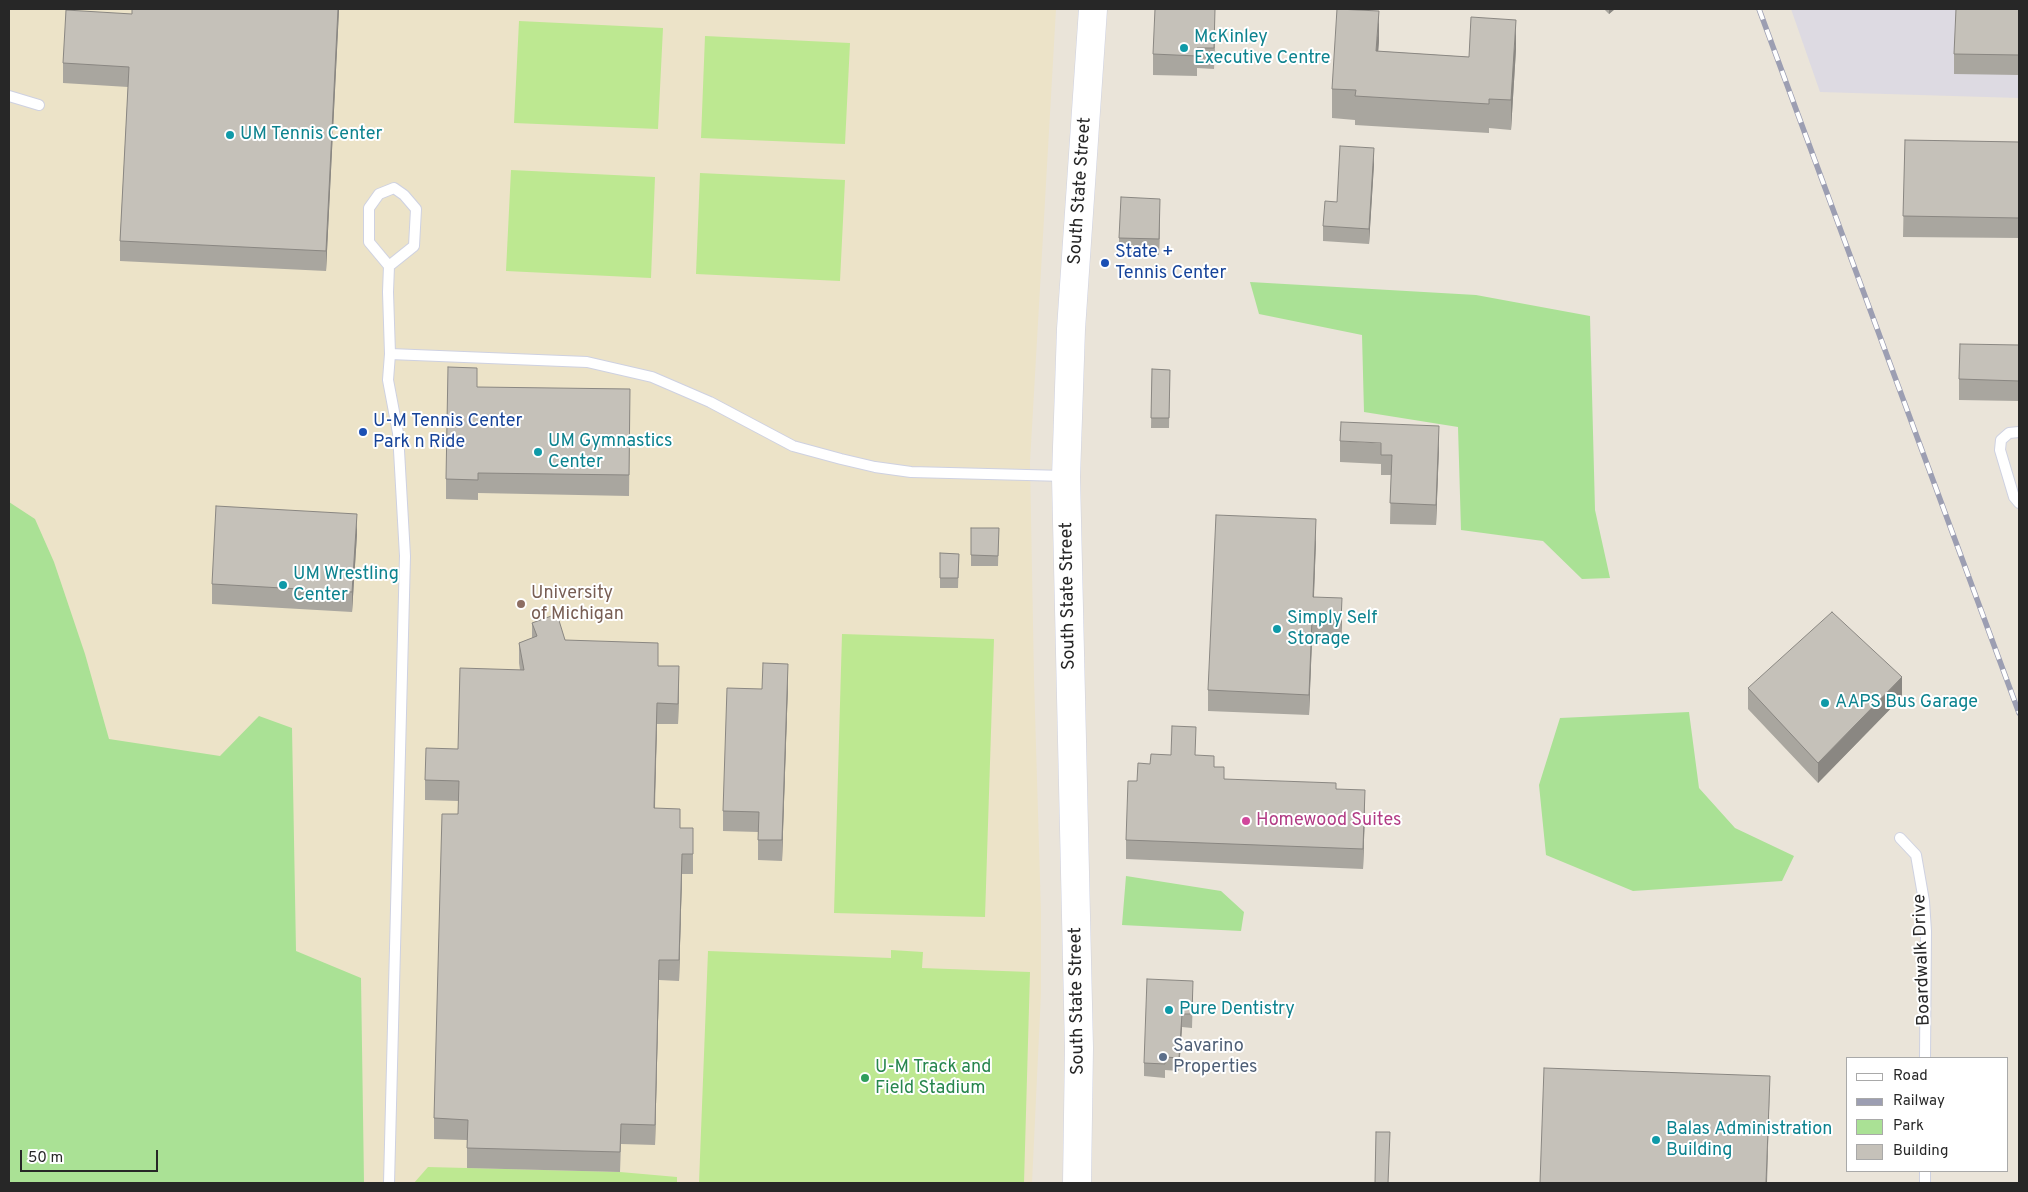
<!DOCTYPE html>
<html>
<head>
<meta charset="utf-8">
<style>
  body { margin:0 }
  #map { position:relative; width:2028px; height:1192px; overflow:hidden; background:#eae4d9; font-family:Overpass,sans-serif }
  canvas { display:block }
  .frame { position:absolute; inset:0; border:10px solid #272727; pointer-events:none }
  .legend { position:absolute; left:1846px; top:1057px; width:162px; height:115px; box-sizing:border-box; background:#fff; border:1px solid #a9a9a9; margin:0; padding:6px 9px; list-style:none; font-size:15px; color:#272727 }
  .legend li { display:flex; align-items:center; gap:10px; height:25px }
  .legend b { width:25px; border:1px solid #a9a9a9 }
  .scale { position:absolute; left:20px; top:1150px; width:138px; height:22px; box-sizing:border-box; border:2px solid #272727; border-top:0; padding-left:6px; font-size:15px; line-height:18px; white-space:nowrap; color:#272727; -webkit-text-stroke:4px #fff; paint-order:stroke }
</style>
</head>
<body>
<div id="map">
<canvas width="2028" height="1192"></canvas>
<div class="frame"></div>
<ul class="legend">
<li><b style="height:6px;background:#fff"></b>Road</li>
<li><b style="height:6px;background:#9c9eb2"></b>Railway</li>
<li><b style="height:14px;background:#aae195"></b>Park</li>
<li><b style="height:14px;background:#c5c1b9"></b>Building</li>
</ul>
<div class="scale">50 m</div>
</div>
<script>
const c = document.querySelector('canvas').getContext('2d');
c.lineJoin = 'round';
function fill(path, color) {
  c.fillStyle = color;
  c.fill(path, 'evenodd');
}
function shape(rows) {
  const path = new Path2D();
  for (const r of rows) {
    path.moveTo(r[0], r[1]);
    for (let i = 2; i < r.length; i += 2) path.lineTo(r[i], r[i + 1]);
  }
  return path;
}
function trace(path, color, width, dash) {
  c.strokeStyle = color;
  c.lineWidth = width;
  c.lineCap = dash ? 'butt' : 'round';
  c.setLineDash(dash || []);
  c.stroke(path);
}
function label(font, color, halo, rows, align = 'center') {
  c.font = font + ' Overpass,sans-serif';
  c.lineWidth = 4;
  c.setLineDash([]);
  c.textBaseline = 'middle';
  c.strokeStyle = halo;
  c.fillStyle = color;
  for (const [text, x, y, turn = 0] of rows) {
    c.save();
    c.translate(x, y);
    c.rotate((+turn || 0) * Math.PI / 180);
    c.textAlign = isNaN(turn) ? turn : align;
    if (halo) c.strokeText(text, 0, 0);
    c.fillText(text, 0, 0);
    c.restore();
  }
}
const industrial = shape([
  [1791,9,2019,9,2019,98,1820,92]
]);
const education = shape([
  [9,9,1056,9,1030,462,1034,679,1041,913,1041,993,1032,1183,9,1183]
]);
const green = shape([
  [1250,282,1476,295,1590,316,1595,510,1610,578,1582,579,1543,541,1461,530,1458,427,1364,412,1362,335,1259,314],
  [9,502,35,519,54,562,85,654,109,739,220,756,259,716,292,728,296,951,361,978,364,1183,9,1183],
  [1689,712,1699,788,1735,828,1794,856,1782,881,1633,891,1546,855,1539,785,1560,718],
  [1126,876,1221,891,1244,912,1241,931,1122,925]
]);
const pitch = shape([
  [519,21,663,28,658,129,514,123],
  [705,36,850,43,845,144,701,138],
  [511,170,655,177,651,278,506,271],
  [700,173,845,180,840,281,696,274],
  [842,634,994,639,985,917,834,913],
  [891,950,923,952,922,968,1030,972,1024,1183,699,1183,708,951,891,958],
  [428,1167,620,1172,677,1177,677,1183,414,1183]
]);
const service = shape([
  [9,96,39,105],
  [389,266,369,242,369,208,379,194,394,188,404,195,416,209,414,246,389,266,388,292,390,354],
  [2019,432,2009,433,2001,440,2000,450,2014,497,2019,503],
  [1900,838,1916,855,1924,901,1926,931,1925,1058],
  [389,1183,405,556,398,433,388,380,390,354,587,362,652,377,710,402,793,446,841,459,875,467,911,472,1065,476],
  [1925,1183,1925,1171]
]);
const secondary = shape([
  [1077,1183,1079,1048,1066,477,1071,329,1093,9]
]);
const rail = shape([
  [1759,9,2019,713]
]);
const wall = shape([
  [339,9,326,271,120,261,120,241,128,87,63,83,63,63,132,14],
  [1604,9,1615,9,1609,14],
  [2019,9,2019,75,1954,74,1954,54],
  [1215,28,1214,69,1197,68,1197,76,1153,75,1153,54],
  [1379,41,1378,51,1469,57,1516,49,1511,130,1489,128,1489,133,1355,125,1355,120,1332,118,1332,89],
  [1905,140,2019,142,2019,238,1903,237],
  [1374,164,1369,244,1323,241,1323,226,1337,202],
  [1160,214,1159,255,1119,253,1119,238],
  [2019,345,2019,401,1959,400,1959,379],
  [1152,369,1170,370,1169,428,1151,428],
  [477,387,630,410,629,496,478,493,478,500,446,499,446,479],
  [1340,441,1439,447,1436,525,1390,524,1391,475,1381,475,1381,464,1340,462],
  [971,528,999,528,998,566,971,566],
  [357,534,352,612,212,604,212,584],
  [1316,540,1314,597,1342,618,1341,641,1312,640,1309,715,1208,711,1208,690],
  [940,553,959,554,958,588,940,588],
  [532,623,565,640,658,666,679,686,678,724,657,724,655,808,680,828,693,848,693,874,682,874,679,981,659,980,655,1145,621,1144,620,1172,467,1168,467,1140,434,1139,434,1118,459,801,425,800,425,780,458,749,520,670,519,663,519,643,532,638],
  [788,684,782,861,758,860,758,832,723,831,723,811],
  [1748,688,1902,697,1818,783,1748,709],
  [1195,755,1214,767,1224,779,1336,789,1365,810,1363,869,1126,859,1126,840,1137,781,1150,764],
  [1193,994,1192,1028,1182,1027,1179,1071,1165,1070,1165,1078,1144,1076,1144,1063]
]);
const shadedWall = shape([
  [338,9,339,9,339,10,326,271,326,251],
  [1215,9,1215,28,1214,69,1214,48],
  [1609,9,1615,9,1609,14],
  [1379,11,1379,41,1376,80,1376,51],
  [1516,20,1516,49,1511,130,1511,100],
  [1374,148,1374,164,1369,244,1369,229],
  [1160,199,1160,214,1159,255,1159,239],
  [1439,426,1439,447,1436,525,1436,505],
  [357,514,357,534,352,612,352,592],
  [1316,519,1316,540,1313,617,1313,597],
  [1342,598,1342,618,1341,641,1341,621],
  [1312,619,1312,640,1309,715,1309,695],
  [788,664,788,684,782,861,782,840],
  [679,666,679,686,678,724,678,704],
  [1902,677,1902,697,1818,783,1818,763],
  [657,703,657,724,654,828,654,808],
  [1365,790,1365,810,1363,869,1363,849],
  [682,854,682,874,679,981,679,960],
  [659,960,659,980,655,1145,655,1125],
  [1182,1014,1182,1027,1179,1071,1179,1058],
  [1770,1076,1767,1183,1766,1183]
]);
const building = shape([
  [132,9,338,9,326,251,120,241,129,67,63,63,66,10,132,14,132,9],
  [1155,9,1215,9,1214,48,1197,48,1197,56,1153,54,1155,9],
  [1337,9,1379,11,1376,51,1469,57,1471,17,1516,20,1511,100,1489,99,1489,104,1355,96,1356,90,1332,89,1337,9],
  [1956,9,2019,9,2019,55,1954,54,1956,9],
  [1905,140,2019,142,2019,218,1903,216,1905,140],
  [1340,146,1374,148,1369,229,1323,226,1325,201,1337,202,1340,146],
  [1121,197,1160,199,1159,239,1119,238,1121,197],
  [1960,344,2019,345,2019,381,1959,379,1960,344],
  [448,367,477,368,477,387,630,389,629,475,478,473,478,480,446,479,448,367],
  [1152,369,1170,370,1169,418,1151,418,1152,369],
  [1341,422,1439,426,1436,505,1390,503,1392,455,1381,455,1381,443,1340,441,1341,422],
  [216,506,357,514,352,592,212,584,216,506],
  [1216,515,1316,519,1313,597,1342,598,1341,621,1312,619,1309,695,1208,690,1216,515],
  [971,528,999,528,998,556,971,555,971,528],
  [940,553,959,554,958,578,940,578,940,553],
  [1832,612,1902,677,1818,763,1748,688,1832,612],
  [557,614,565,640,658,643,658,666,679,666,678,704,657,703,654,808,680,809,680,828,693,828,693,854,682,854,679,960,659,960,655,1125,621,1124,620,1152,467,1148,468,1120,434,1118,442,814,458,814,459,781,425,780,426,748,458,749,460,668,524,670,519,643,537,636,532,623,557,614],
  [763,663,788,664,782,840,758,840,759,812,723,811,727,688,762,689,763,663],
  [1172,726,1196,727,1195,755,1214,756,1214,767,1224,767,1224,779,1336,783,1336,789,1365,790,1363,849,1126,840,1128,781,1137,781,1138,763,1150,764,1151,754,1171,755,1172,726],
  [1147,979,1193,981,1192,1014,1182,1014,1179,1058,1165,1057,1165,1064,1144,1063,1147,979],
  [1544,1068,1770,1076,1766,1183,1540,1183,1544,1068],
  [1376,1132,1390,1132,1388,1183,1375,1183,1376,1132]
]);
const markers = [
  [1184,48,5,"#0f9aa8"],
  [230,135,5,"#0f9aa8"],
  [1105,263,5,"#1a4fb4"],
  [363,432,5,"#1a4fb4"],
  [538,452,5,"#0f9aa8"],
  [283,585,5,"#0f9aa8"],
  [521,604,5,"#8d6e63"],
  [1277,629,5,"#0f9aa8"],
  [1825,703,5,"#0f9aa8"],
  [1246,821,5,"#d1479c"],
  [1169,1010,5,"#0f9aa8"],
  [1163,1057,5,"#5c6f8a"],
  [865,1078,5,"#2e9e5b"],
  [1656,1140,5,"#0f9aa8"]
];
const cultureNames = [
  ["McKinley",1194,38],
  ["Executive Centre",1194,59],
  ["UM Tennis Center",240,135],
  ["UM Gymnastics",548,442],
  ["Center",548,463],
  ["UM Wrestling",293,575],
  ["Center",293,596],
  ["Simply Self",1287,619],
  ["Storage",1287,640],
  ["AAPS Bus Garage",1835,703],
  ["Pure Dentistry",1179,1010],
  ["Balas Administration",1666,1130],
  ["Building",1666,1151]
];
const streetNames = [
  ["South State Street",1081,191,-86],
  ["South State Street",1069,596,-91],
  ["Boardwalk Drive",1923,960,-92],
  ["South State Street",1078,1001,-91]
];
const transitNames = [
  ["State +",1115,253],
  ["Tennis Center",1115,274],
  ["U-M Tennis Center",373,422],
  ["Park n Ride",373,443]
];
const educationNames = [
  ["University",531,594],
  ["of Michigan",531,615]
];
const hotelNames = [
  ["Homewood Suites",1256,821]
];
const serviceNames = [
  ["Savarino",1173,1047],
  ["Properties",1173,1068]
];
const leisureNames = [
  ["U-M Track and",875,1068],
  ["Field Stadium",875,1089]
];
fill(industrial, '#dddae2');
fill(education, '#ece3c8');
fill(green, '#aae195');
fill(pitch, '#bde891');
trace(service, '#ced1e1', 12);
trace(secondary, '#ced1e1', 29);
trace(service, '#fff', 10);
trace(secondary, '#fff', 28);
trace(rail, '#9c9eb2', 5.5);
trace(rail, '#fff', 4, [11]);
fill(wall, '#a9a69f');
fill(shadedWall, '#8a8782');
fill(building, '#c5c1b9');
trace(building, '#8a8782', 1);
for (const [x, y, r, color] of markers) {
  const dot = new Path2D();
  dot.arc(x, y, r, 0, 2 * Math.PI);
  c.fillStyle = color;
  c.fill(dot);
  trace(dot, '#fff', 2);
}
label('18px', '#0d838f', '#fff', cultureNames, 'left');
label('18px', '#272727', '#fff', streetNames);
label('18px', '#164399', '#fff', transitNames, 'left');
label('18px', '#785e54', '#fff', educationNames, 'left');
label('18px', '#b23c85', '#fff', hotelNames, 'left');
label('18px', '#4e5e75', '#fff', serviceNames, 'left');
label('18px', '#27864d', '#fff', leisureNames, 'left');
</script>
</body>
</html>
